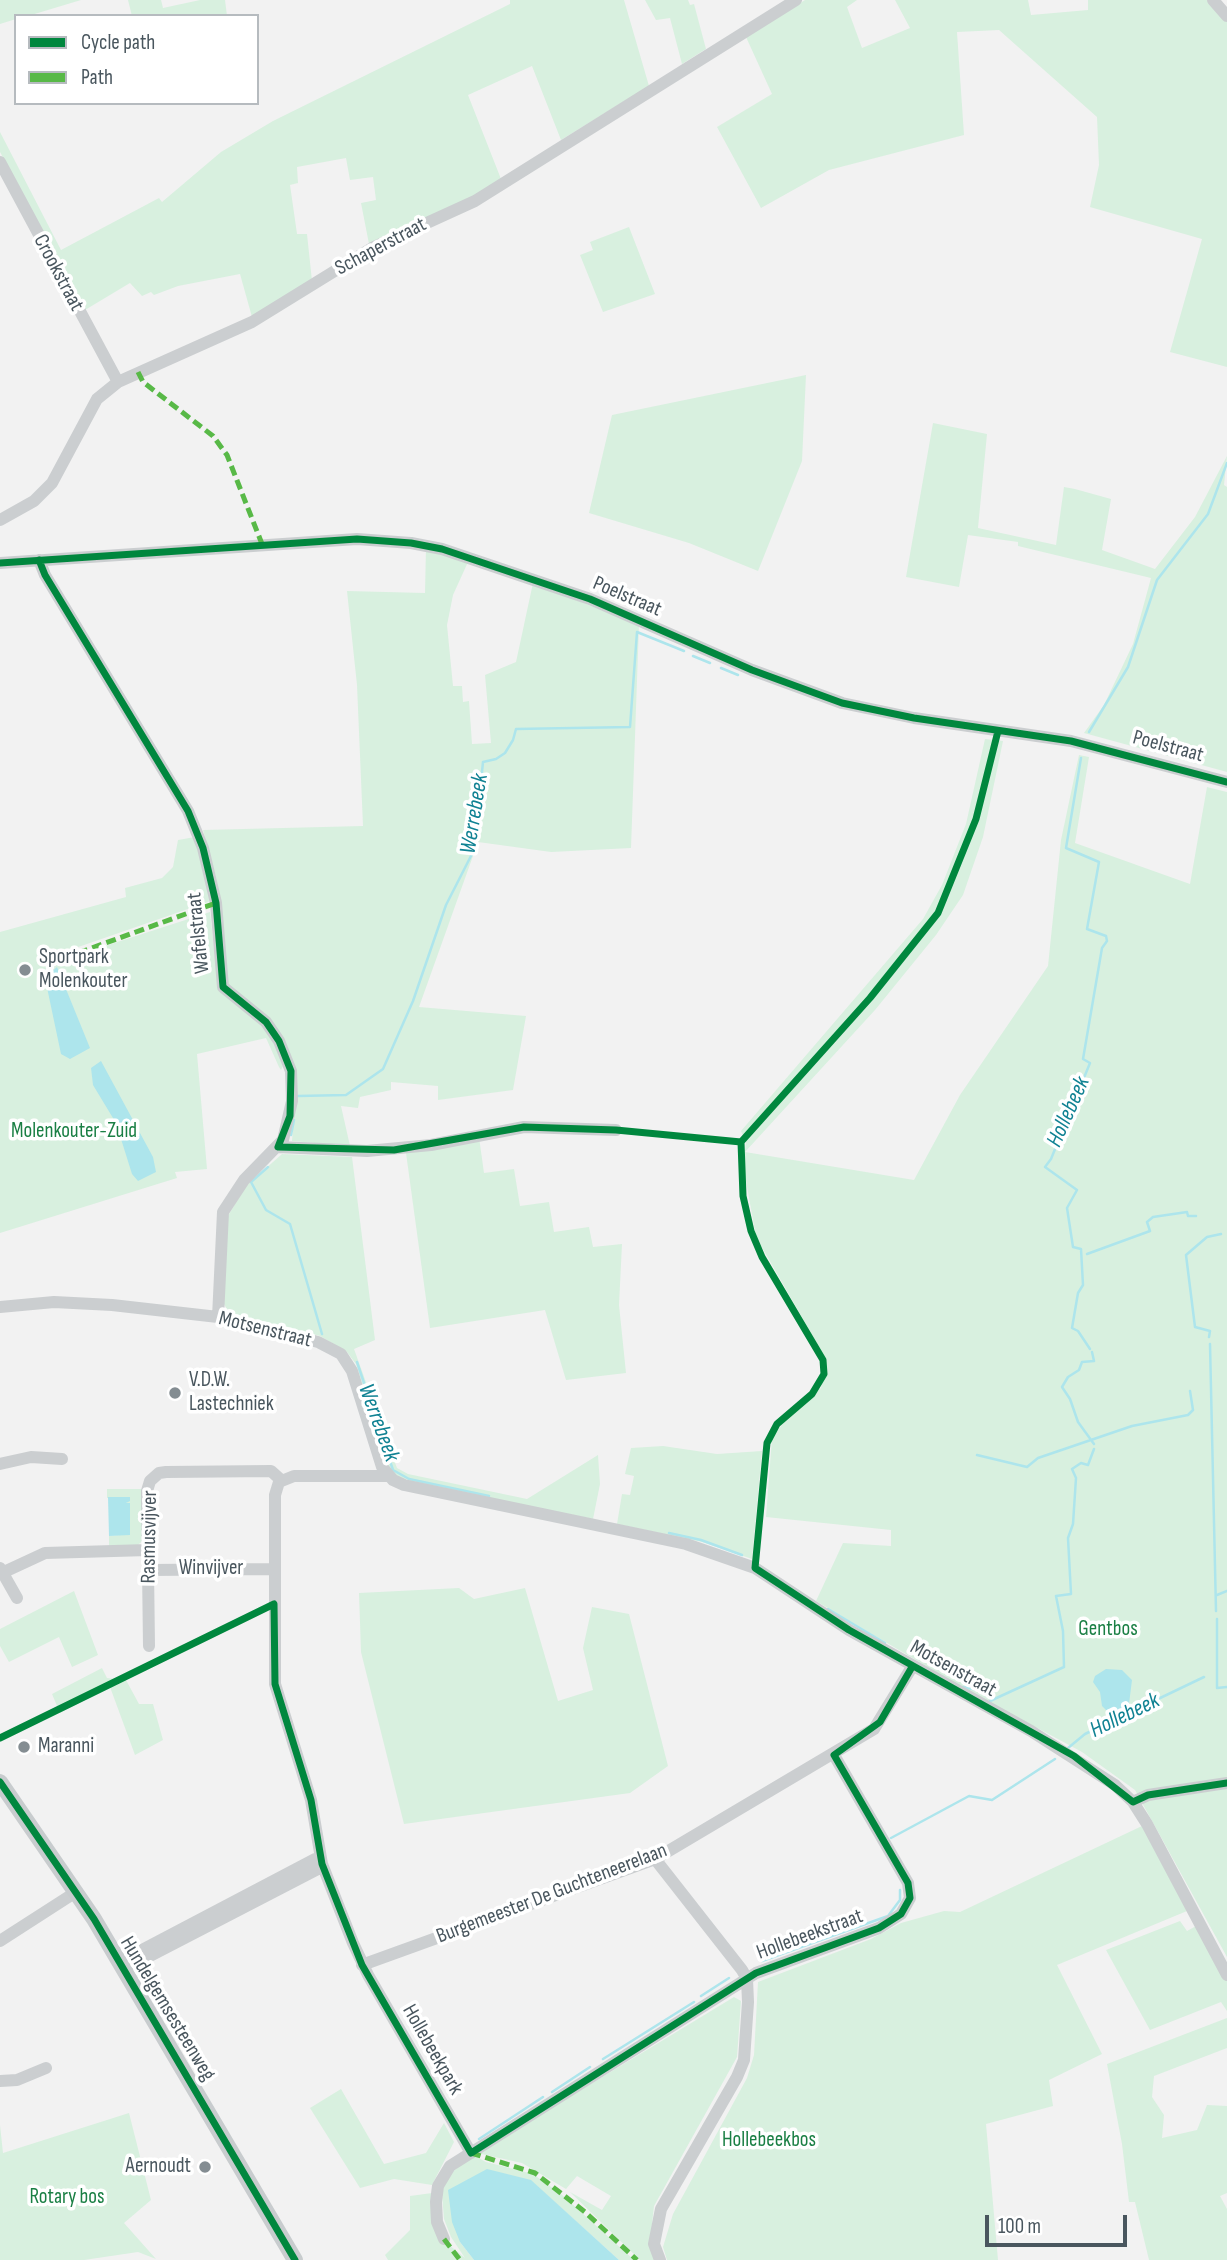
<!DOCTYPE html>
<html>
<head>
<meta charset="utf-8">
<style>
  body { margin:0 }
  #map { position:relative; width:1227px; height:2260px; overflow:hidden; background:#f2f2f2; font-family:"Sofia Sans Condensed",sans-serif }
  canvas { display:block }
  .legend { position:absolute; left:14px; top:14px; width:245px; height:91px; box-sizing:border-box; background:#fff; border:2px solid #b6bbbf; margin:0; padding:9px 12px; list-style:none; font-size:21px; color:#49565e }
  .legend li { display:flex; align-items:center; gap:14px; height:35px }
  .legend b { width:35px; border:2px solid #b6bbbf }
  .scale { position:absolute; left:985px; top:2215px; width:142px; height:32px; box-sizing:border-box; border:4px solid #49565e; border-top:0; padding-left:9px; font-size:21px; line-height:24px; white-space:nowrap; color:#49565e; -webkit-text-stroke:5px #fff; paint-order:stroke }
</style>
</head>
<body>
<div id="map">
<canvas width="1227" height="2260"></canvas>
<ul class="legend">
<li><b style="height:9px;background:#00873e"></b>Cycle path</li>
<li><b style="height:9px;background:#58b947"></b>Path</li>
</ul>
<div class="scale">100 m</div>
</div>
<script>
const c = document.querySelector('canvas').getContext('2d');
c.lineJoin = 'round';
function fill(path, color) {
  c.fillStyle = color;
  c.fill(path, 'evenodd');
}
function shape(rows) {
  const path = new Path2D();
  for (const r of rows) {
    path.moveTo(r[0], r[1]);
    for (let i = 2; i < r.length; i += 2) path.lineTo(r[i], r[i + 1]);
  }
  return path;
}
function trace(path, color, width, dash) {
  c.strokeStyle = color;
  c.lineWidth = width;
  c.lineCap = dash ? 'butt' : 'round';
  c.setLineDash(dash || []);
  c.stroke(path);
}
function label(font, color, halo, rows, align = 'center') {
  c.font = font + ' "Sofia Sans Condensed",sans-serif';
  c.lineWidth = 7;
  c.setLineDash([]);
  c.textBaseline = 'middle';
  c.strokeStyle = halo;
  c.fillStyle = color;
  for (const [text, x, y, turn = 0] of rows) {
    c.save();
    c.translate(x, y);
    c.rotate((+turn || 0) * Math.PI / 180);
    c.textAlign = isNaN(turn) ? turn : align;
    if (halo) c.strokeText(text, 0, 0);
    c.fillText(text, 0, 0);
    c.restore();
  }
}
const green = shape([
  [0,0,81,0,28,16,16,16,16,19,0,24],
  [128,0,161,0,163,8,200,0,225,0,227,16,132,16],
  [510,0,624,0,649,86,561,140,532,66,468,95,501,179,467,200,369,244,361,203,376,200,373,177,350,180,346,158,297,167,298,183,290,185,297,234,307,234,312,281,252,317,240,274,178,286,154,295,151,292,142,296,130,283,85,310,0,152,0,132,61,250,159,198,162,202,221,152,273,121,510,4],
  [645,0,688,0,690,5,694,4,706,49,682,64,670,18,656,20],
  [805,0,857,0,847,7,862,48,910,28,895,0,1028,0,1031,15,1088,10,1088,0,1207,0,1227,22,1227,367,1170,352,1202,239,1090,207,1099,165,1097,117,999,30,957,32,964,135,829,170,761,208,717,127,772,94,746,37],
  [629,227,655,294,603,312,580,255,593,250,590,242],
  [806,375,802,461,758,571,689,543,589,513,612,415],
  [933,423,987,434,978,528,1056,545,1064,487,1075,489,1111,499,1102,550,1155,569,1195,517,1227,456,1224,485,1227,487,1227,772,1084,733,1104,705,1133,644,1151,578,1018,546,1018,542,968,535,959,587,906,577],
  [426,547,468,562,453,595,447,625,453,686,462,686,463,702,469,701,472,744,491,743,485,675,516,662,533,583,639,625,631,848,551,852,478,842,419,1007,526,1016,513,1090,438,1100,438,1086,391,1082,391,1090,360,1097,358,1108,341,1106,350,1146,292,1141,296,1085,263,1013,227,984,216,877,203,830,363,826,357,685,347,591,425,593],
  [985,739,1003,741,983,837,963,895,936,935,875,1010,745,1152,914,1180,960,1095,1048,966,1061,840,1079,755,1089,757,1075,843,1190,884,1207,787,1227,792,1227,1957,1135,1790,1082,1752,965,1689,816,1601,843,1543,891,1546,891,1530,766,1517,772,1438,790,1414,821,1388,826,1359,756,1237,743,1164,746,1142,741,1131,923,919,942,885,966,824],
  [195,837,211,901,61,953,65,959,210,912,218,984,271,1035,283,1066,281,1070,279,1067,266,1038,197,1054,207,1169,175,1172,177,1178,0,1233,0,932,126,897,125,888,162,878,173,867,178,840],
  [479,1137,484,1173,514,1169,520,1206,549,1202,554,1232,589,1227,593,1247,622,1244,619,1305,626,1373,566,1380,545,1310,430,1328,406,1153],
  [282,1154,352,1157,375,1340,354,1349,397,1468,408,1474,527,1499,598,1455,600,1484,593,1519,420,1484,396,1476,388,1466,356,1364,347,1352,320,1336,229,1313,224,1304,226,1219,246,1186],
  [663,1446,717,1454,762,1451,752,1559,702,1542,617,1524,622,1494,630,1495,634,1476,625,1474,631,1448],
  [107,1489,143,1489,143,1540,137,1546,109,1546,109,1536,130,1534,130,1503,126,1503,130,1498,107,1498],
  [459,1588,474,1599,525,1588,558,1701,593,1690,583,1648,592,1607,629,1614,668,1766,630,1793,404,1824,361,1652,359,1593],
  [74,1591,98,1655,72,1667,59,1637,9,1662,0,1646,0,1629],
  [102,1668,107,1678,126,1680,139,1704,153,1704,163,1740,135,1755,110,1687,60,1713,52,1694],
  [1142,1826,1187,1911,1057,1965,1102,2054,1049,2080,1053,2106,986,2124,998,2260,667,2260,663,2247,673,2214,747,2078,754,2055,758,1982,871,1939,901,1923,944,1911,960,1912],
  [1180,1921,1187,1931,1198,1925,1227,1980,1227,2011,1221,2002,1150,2030,1106,1950],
  [734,1997,741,2001,737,2057,654,2206,650,2243,654,2260,640,2260,570,2192,602,2210,611,2196,577,2176,566,2189,522,2163,477,2153],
  [1227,2018,1227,2048,1154,2076,1152,2097,1164,2115,1162,2138,1197,2130,1207,2105,1227,2106,1227,2193,1220,2196,1227,2209,1227,2260,1149,2260,1135,2202,1129,2202,1122,2144,1107,2064],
  [341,2089,384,2164,426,2153,444,2123,454,2142,432,2185,394,2179,360,2188,310,2108],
  [129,2113,151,2200,124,2223,156,2259,138,2252,84,2260,0,2260,0,2125,3,2153],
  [473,2155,486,2162,533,2174,561,2194,634,2260,619,2260,530,2180,460,2242,474,2260,388,2260,385,2255,410,2230,410,2196,432,2193,437,2235,465,2258,451,2237,444,2219,442,2194,446,2177]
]);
const water = shape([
  [57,967,90,1048,70,1059,61,1054,45,978],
  [101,1061,153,1157,156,1172,138,1181,132,1174,116,1123,93,1085,91,1068],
  [108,1497,130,1497,130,1501,126,1503,130,1503,130,1535,109,1536],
  [1106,1669,1122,1670,1132,1680,1129,1704,1119,1714,1110,1714,1102,1706,1100,1692,1093,1682,1095,1676],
  [487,2169,531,2180,619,2260,474,2260,460,2242,452,2222,448,2190]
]);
const stream = shape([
  [693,656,710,663],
  [721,668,738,675],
  [1089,732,1128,667,1157,580,1208,514,1227,463],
  [1081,758,1066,848,1099,862,1087,929,1106,936,1107,941,1102,948,1083,1059,1090,1063,1051,1159,1045,1167,1077,1190,1067,1208,1073,1247,1081,1249,1083,1285,1078,1293,1072,1328,1078,1331,1090,1349],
  [298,1096,346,1095,383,1069,413,1001,446,905,474,850,483,762,496,759,505,753,513,740,516,729,630,727,637,632,684,651],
  [291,1135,294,1120],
  [268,1167,251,1182,266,1210,290,1224,322,1334],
  [1087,1254,1150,1231,1147,1222,1153,1217,1187,1212,1188,1216,1196,1216],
  [1209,1337,1210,1331,1195,1327,1186,1255,1207,1237,1221,1234],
  [1210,1344,1216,1611],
  [1092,1352,1094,1361,1082,1362,1079,1370,1068,1377,1062,1387,1070,1399,1078,1422,1094,1444],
  [357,1362,393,1470,409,1479,489,1496],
  [977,1455,1027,1467,1038,1458,1132,1426,1188,1415,1193,1410,1190,1391],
  [669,1533,701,1540,742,1555],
  [1217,1595,1227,1591],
  [828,1609,885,1643],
  [1217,1619,1217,1688,1227,1687],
  [963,1687,978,1690,992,1699],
  [990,1701,1064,1667,1063,1631,1056,1596,1071,1594,1068,1538,1073,1524,1076,1478,1072,1469,1081,1463,1088,1465,1094,1449],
  [1068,1748,1085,1734,1204,1677],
  [891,1838,969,1796,992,1800,1055,1759],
  [762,1961,888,1916,900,1900,900,1890],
  [701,1996,729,1978],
  [603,2059,694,2002],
  [552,2092,590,2067],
  [479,2139,543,2097]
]);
const minor = shape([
  [1213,0,1227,16],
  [0,162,118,382],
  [0,520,34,501,52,483,97,399,118,382,252,322,372,248,475,201,796,0],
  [39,560,45,575,188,811,203,848,216,903,223,987,266,1022,279,1041,291,1071,292,1101,283,1140,244,1180,223,1212,218,1317],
  [0,563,357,539,411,543,442,549,590,599,752,670,842,703,914,718,1071,741,1227,782],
  [278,1147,367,1151,431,1145,524,1127,616,1130],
  [0,1307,54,1302,112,1305,218,1317,318,1342,341,1354,352,1371,382,1467,393,1480,404,1485,686,1544,755,1568,849,1630,1031,1731,1115,1785,1133,1802,1147,1824,1227,1975],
  [0,1464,31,1457,62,1459],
  [388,1476,294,1476,279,1482,275,1495,275,1684,311,1800,322,1864,353,1943,368,1975,471,2153],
  [0,1568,17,1598],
  [149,1570,274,1569],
  [4,1572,45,1553,148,1550],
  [149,1646,147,1491,150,1481,159,1473,166,1472,271,1471,281,1480],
  [1133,1802,1148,1795,1227,1783],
  [655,1859,742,1970,747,1979,748,2002,744,2060,737,2077,661,2209,654,2244,660,2260],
  [0,1941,76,1892],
  [119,1962,315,1859,322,1864],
  [362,1965,655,1859,874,1729,912,1667],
  [123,1970,318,1869,322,1864],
  [0,2081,17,2080,46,2068],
  [444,2239,437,2222,436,2202,438,2186,450,2166,756,1973,879,1928,901,1914,910,1898,908,1883,834,1755]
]);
const major = shape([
  [0,1782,94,1919,295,2260]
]);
const quiet = shape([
  [138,372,143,382,213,436,227,455,262,544],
  [64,958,216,903],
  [471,2153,535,2173,585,2212,637,2260],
  [444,2239,460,2260]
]);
const cycleway = shape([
  [39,560,45,575,188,811,203,848,216,903,223,987,266,1022,279,1041,291,1071,290,1116,278,1147,394,1150,524,1127,616,1130,741,1142],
  [0,563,357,539,411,543,442,549,590,599,752,670,842,703,914,718,1071,741,1227,782],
  [741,1142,743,1196,751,1231,762,1257,823,1360,824,1374,812,1394,777,1424,767,1443,755,1568,849,1630,1074,1756,1133,1802,1148,1795,1227,1783],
  [741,1142,870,998,938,913,976,819,998,731],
  [0,1738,274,1604,275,1684,311,1800,322,1864,362,1965,471,2153,756,1973,879,1928,901,1914,910,1898,908,1883,834,1755,880,1722,912,1667],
  [0,1782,94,1919,295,2260]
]);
const markers = [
  [25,970,7,"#848d92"],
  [175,1393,7,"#848d92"],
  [24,1747,7,"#848d92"],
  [205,2167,7,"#848d92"]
];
const streetNames = [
  ["Schaperstraat",381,247,-28],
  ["Crookstraat",58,273,62],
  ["Poelstraat",627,597,23],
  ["Poelstraat",1168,747,15],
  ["Wafelstraat",199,933,-96],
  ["Motsenstraat",265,1330,14],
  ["Rasmusvijver",150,1537,-89],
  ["Winvijver",211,1569],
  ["Motsenstraat",953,1669,29],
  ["Burgemeester De Guchteneerelaan",552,1894,-21],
  ["Hollebeekstraat",810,1935,-20],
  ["Hundelgemsesteenweg",167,2009,59],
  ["Hollebeekpark",432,2050,60]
];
const poiNames = [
  ["Sportpark",39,958],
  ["Molenkouter",39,982],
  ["V.D.W.",189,1381],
  ["Lastechniek",189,1405],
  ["Maranni",38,1747],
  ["Aernoudt",191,2167,"right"]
];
const parkNames = [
  ["Molenkouter-Zuid",74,1132],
  ["Gentbos",1108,1630],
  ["Hollebeekbos",769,2141],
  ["Rotary bos",67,2198]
];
const waterNames = [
  ["Werrebeek",475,814,-81],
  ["Hollebeek",1069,1112,-66],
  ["Werrebeek",378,1423,70],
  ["Hollebeek",1125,1716,-26]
];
fill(green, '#d8f0df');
fill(water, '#ade5ec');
trace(stream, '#ade5ec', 2.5);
trace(minor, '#cbced0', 12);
trace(major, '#c8ccce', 16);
trace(quiet, '#58b947', 5, [10, 5]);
trace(cycleway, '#00873e', 7);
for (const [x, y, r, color] of markers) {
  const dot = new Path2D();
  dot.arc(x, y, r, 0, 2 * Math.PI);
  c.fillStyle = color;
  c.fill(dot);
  trace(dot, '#fff', 2.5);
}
label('21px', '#49565e', '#fff', streetNames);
label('21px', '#49565e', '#fff', poiNames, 'left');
label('21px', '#1a7f44', '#fff', parkNames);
label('italic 23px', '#108293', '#fff', waterNames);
</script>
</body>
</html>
